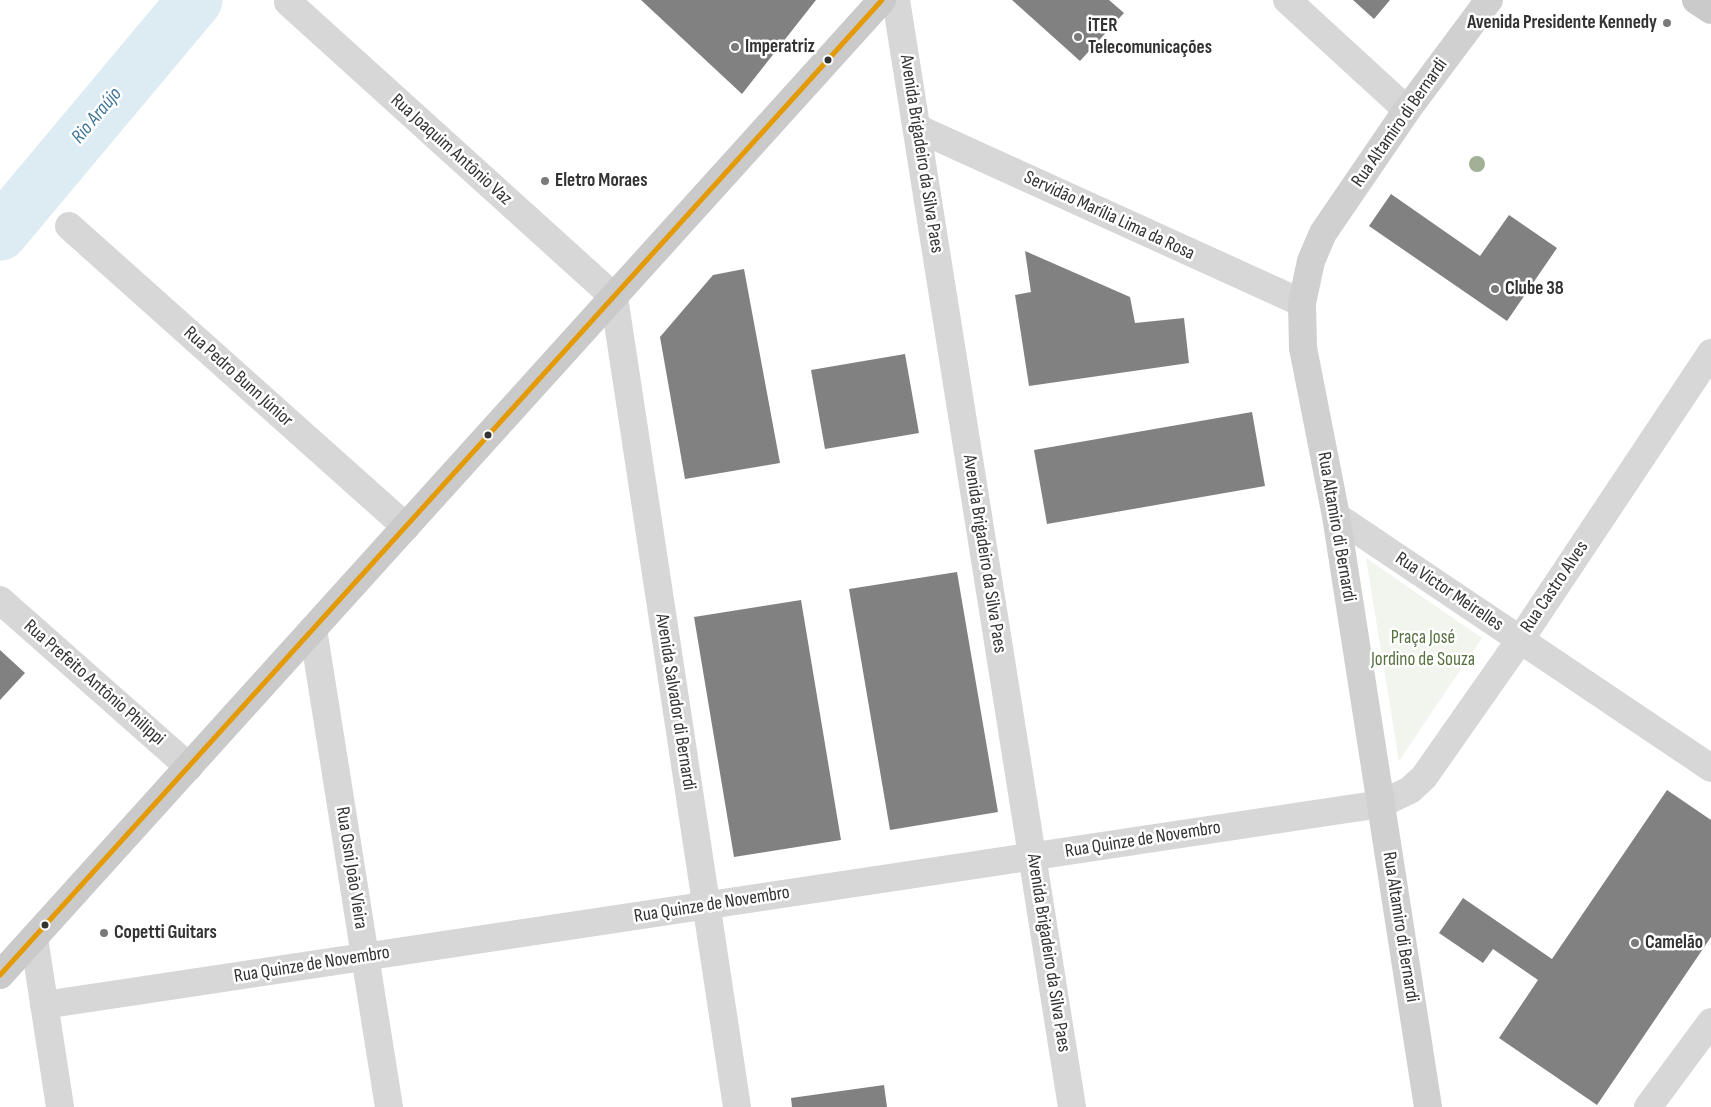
<!DOCTYPE html>
<html>
<head>
<meta charset="utf-8">
<style>
  body { margin:0 }
  canvas { display:block; background:#fff }
</style>
</head>
<body>
<canvas width="1711" height="1107"></canvas>
<script>
const c = document.querySelector('canvas').getContext('2d');
c.lineJoin = 'round';
function fill(path, color) {
  c.fillStyle = color;
  c.fill(path, 'evenodd');
}
function shape(rows) {
  const path = new Path2D();
  for (const r of rows) {
    path.moveTo(r[0], r[1]);
    for (let i = 2; i < r.length; i += 2) path.lineTo(r[i], r[i + 1]);
  }
  return path;
}
function trace(path, color, width, dash) {
  c.strokeStyle = color;
  c.lineWidth = width;
  c.lineCap = dash ? 'butt' : 'round';
  c.setLineDash(dash || []);
  c.stroke(path);
}
function label(font, color, halo, rows, align = 'center') {
  c.font = font + ' "Sofia Sans Condensed",sans-serif';
  c.lineWidth = 5;
  c.setLineDash([]);
  c.textBaseline = 'middle';
  c.strokeStyle = halo;
  c.fillStyle = color;
  for (const [text, x, y, turn = 0] of rows) {
    c.save();
    c.translate(x, y);
    c.rotate((+turn || 0) * Math.PI / 180);
    c.textAlign = isNaN(turn) ? turn : align;
    if (halo) c.strokeText(text, 0, 0);
    c.fillText(text, 0, 0);
    c.restore();
  }
}
const green = shape([
  [1366,558,1482,638,1399,761]
]);
const river = shape([
  [0,233,195,0]
]);
const building = shape([
  [641,0,816,0,742,94],
  [1012,0,1109,0,1124,13,1080,61],
  [1353,0,1390,0,1374,19],
  [1391,194,1480,256,1509,215,1557,248,1507,321,1369,226],
  [1025,251,1130,297,1135,323,1184,318,1189,363,1029,386,1015,295,1031,292],
  [744,269,780,463,685,479,660,337,713,275],
  [905,354,919,433,825,449,811,370],
  [1252,412,1265,486,1047,524,1034,450],
  [957,572,998,812,890,830,849,589],
  [801,600,841,840,734,857,694,617],
  [0,650,25,673,0,700],
  [1667,790,1711,820,1711,937,1597,1105,1499,1038,1538,980,1493,949,1483,963,1439,933,1463,898,1552,959],
  [884,1085,887,1107,792,1107,791,1098]
]);
const minor = shape([
  [1287,0,1407,110],
  [288,2,614,297],
  [917,128,1302,303],
  [69,226,406,527],
  [1336,516,1711,768],
  [0,600,189,767],
  [44,1005,1381,804,1410,790,1424,777,1520,640,1711,353],
  [1648,1107,1711,1022]
]);
const tertiary = shape([
  [896,0,1072,1107],
  [614,297,737,1107],
  [313,629,389,1107],
  [34,938,60,1107]
]);
const secondary = shape([
  [1428,1107,1336,516,1303,348,1302,303,1311,261,1323,233,1407,110,1489,0]
]);
const primary = shape([
  [1696,0,1711,10],
  [0,975,882,0]
]);
const bus1 = shape([
  [0,975,882,0]
]);
const trees = [
  [1477,164]
];
const markers = [
  [1667,23,5,"#7a7a7a"],
  [1078,37,5,"#7a7a7a"],
  [735,47,5,"#7a7a7a"],
  [828,60,4.5,"#333"],
  [545,181,5,"#7a7a7a"],
  [1495,289,5,"#7a7a7a"],
  [488,435,4.5,"#333"],
  [45,925,4.5,"#333"],
  [104,933,5,"#7a7a7a"],
  [1635,943,5,"#7a7a7a"]
];
const poiNames = [
  ["Avenida Presidente Kennedy",1657,23,"right"],
  ["iTER",1088,26],
  ["Telecomunicações",1088,48],
  ["Imperatriz",745,47],
  ["Eletro Moraes",555,181],
  ["Clube 38",1505,289],
  ["Copetti Guitars",114,933],
  ["Camelão",1645,943]
];
const streetNames = [
  ["Rua Altamiro di Bernardi",1400,123,-55],
  ["Rua Joaquim Antônio Vaz",451,150,42],
  ["Avenida Brigadeiro da Silva Paes",921,154,81],
  ["Servidão Marília Lima da Rosa",1109,216,25],
  ["Rua Pedro Bunn Júnior",238,377,42],
  ["Rua Altamiro di Bernardi",1336,527,80],
  ["Avenida Brigadeiro da Silva Paes",984,554,81],
  ["Rua Castro Alves",1555,587,-56],
  ["Rua Victor Meirelles",1449,592,34],
  ["Rua Prefeito Antônio Philippi",94,683,41],
  ["Avenida Salvador di Bernardi",675,702,81],
  ["Rua Quinze de Novembro",1143,840,-9],
  ["Rua Osni João Vieira",351,868,81],
  ["Rua Quinze de Novembro",712,905,-9],
  ["Rua Altamiro di Bernardi",1400,927,81],
  ["Avenida Brigadeiro da Silva Paes",1048,953,81],
  ["Rua Quinze de Novembro",312,965,-9]
];
const parkNames = [
  ["Praça José",1423,638],
  ["Jordino de Souza",1423,660]
];
const waterNames = [
  ["Rio Araújo",97,116,-50]
];
fill(green, '#f1f5ed');
trace(river, '#ddebf3', 55);
fill(building, '#818181');
trace(minor, '#d7d7d7', 28);
trace(tertiary, '#d7d7d7', 28);
trace(secondary, '#d0d0d0', 28);
trace(primary, '#cacaca', 28);
trace(bus1, '#e39a05', 5);
c.fillStyle = '#a2b095';
for (const [x, y] of trees) {
  c.beginPath();
  c.arc(x, y, 8, 0, 2 * Math.PI);
  c.fill();
}
for (const [x, y, r, color] of markers) {
  const dot = new Path2D();
  dot.arc(x, y, r, 0, 2 * Math.PI);
  c.fillStyle = color;
  c.fill(dot);
  trace(dot, '#fff', 2);
}
label('bold 19px', '#333', '#fff', poiNames, 'left');
label('19px', '#333', '#fff', streetNames);
label('19px', '#56703f', '#fff', parkNames);
label('italic 20px', '#3f7597', '#fff', waterNames);
</script>
</body>
</html>
